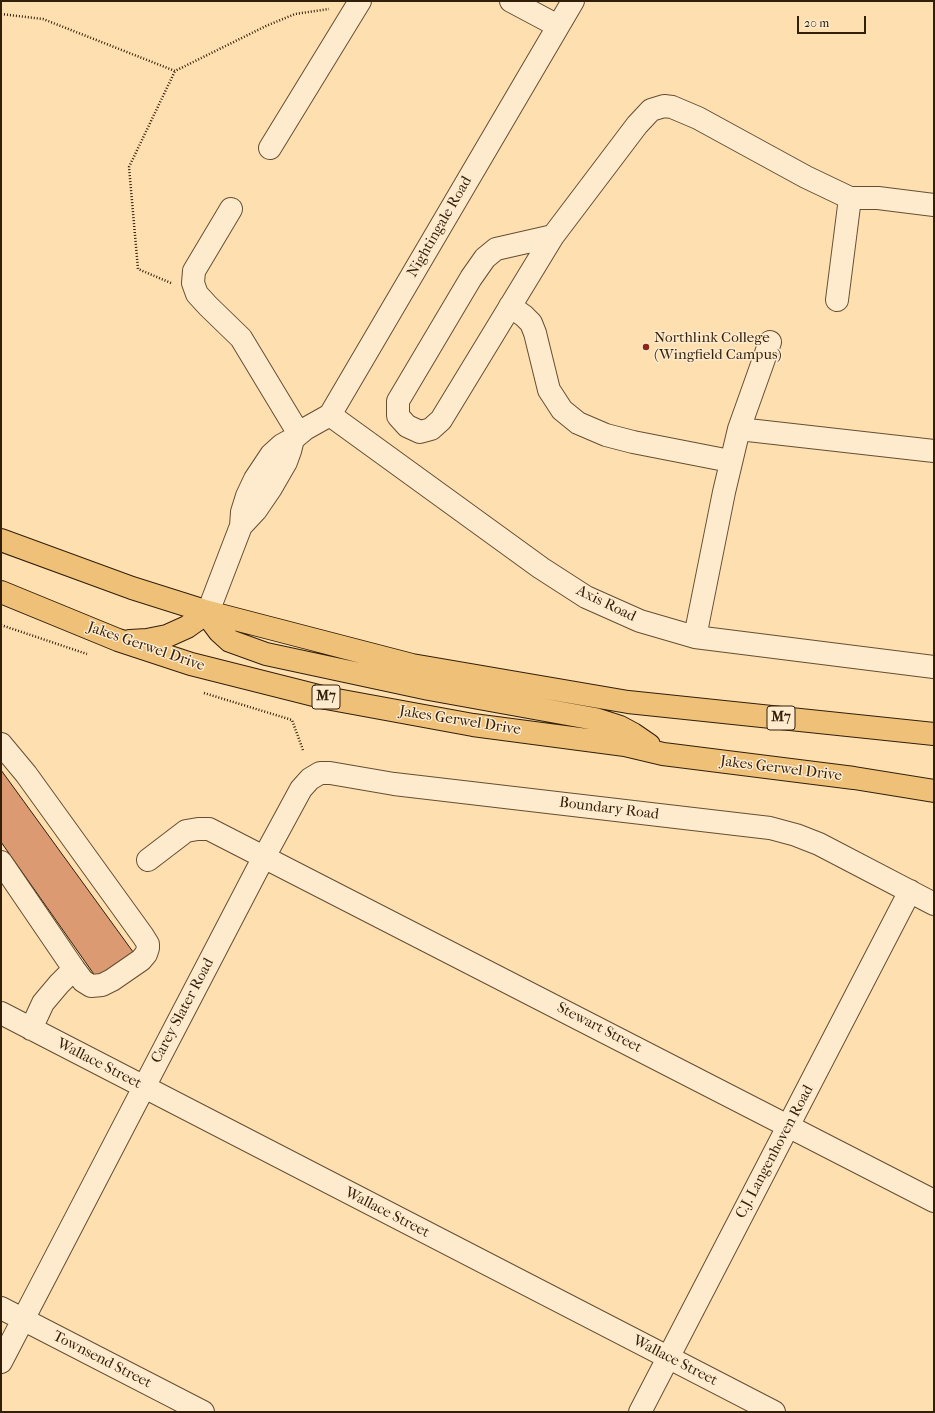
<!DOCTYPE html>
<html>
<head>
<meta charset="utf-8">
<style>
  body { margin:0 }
  #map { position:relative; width:935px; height:1413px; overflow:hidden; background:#fedfb0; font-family:"IM FELL French Canon",serif }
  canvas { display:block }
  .frame { position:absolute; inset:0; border:2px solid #311f0a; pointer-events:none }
  .scale { position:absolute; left:797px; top:16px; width:69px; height:18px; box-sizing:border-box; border:2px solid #311f0a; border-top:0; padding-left:5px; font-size:12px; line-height:14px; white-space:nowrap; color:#311f0a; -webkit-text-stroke:3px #feeacc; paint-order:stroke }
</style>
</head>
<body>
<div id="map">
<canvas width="935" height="1413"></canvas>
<div class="frame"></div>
<div class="scale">20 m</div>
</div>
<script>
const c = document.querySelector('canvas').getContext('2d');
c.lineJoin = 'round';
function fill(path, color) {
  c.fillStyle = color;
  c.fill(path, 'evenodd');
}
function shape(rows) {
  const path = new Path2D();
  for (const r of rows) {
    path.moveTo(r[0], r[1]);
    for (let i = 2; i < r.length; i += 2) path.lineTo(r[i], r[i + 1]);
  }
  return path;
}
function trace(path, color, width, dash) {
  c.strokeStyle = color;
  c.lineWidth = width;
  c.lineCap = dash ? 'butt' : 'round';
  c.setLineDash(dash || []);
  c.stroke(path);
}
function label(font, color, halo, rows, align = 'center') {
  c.font = font + ' "IM FELL French Canon",serif';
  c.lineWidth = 3;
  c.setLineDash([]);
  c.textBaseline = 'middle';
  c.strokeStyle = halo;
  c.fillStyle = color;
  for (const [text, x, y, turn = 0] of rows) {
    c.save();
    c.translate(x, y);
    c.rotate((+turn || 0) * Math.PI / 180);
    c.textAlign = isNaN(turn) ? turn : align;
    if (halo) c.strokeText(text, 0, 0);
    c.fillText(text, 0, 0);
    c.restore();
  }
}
const building = shape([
  [1,770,136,956,98,980,1,842,1,770]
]);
const path = shape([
  [1,14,43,19,175,71,266,26,295,14,329,9],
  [171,283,138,269,129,167,175,71],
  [1,625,87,654],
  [204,693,292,720,303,750]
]);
const minor = shape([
  [511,1,558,26],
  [270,148,360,1],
  [231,209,194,271,193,283,197,294,208,306,241,338,299,434],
  [553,236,496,249,485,258,471,278,398,401,398,416,407,426,420,432,431,429,441,420,553,236,637,125,651,110,664,106,672,107,698,118,806,177,850,198],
  [837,300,850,198,878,198,934,205],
  [510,306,524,316,531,323,535,333,549,390,562,410,578,423,606,435,633,442,730,461],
  [330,415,541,568,586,597,640,621,695,637,934,667],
  [739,429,934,451],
  [242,525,256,510,271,488,286,462,290,451,293,439],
  [208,612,241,526,242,512,247,496,255,479,271,455,282,445,293,439,305,429,330,415,573,1],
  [695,637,724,492,739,429,770,342],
  [1,744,26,774,143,936,148,944,148,948,146,954,141,960,112,980,102,985,91,986,83,981,74,969,1,862],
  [148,860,186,831,198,829,209,829,934,1201],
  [1,1013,774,1412],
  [31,1029,43,1003,59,984,74,969],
  [1,1308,203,1412],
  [1,1362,256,872,301,789,310,779,320,773,330,773,394,784,770,828,796,835,819,844,934,904],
  [640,1412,910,891]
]);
const highway = shape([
  [1,540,132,588,208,612,412,665,628,702,934,734],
  [1,592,118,640,191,664,326,698,473,725,625,745,663,754,854,778,934,791],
  [208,612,213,623,219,631,230,641,266,654,429,689,595,719,620,727,633,734,649,745],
  [130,641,147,640,167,636,187,627,208,612]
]);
const markers = [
  [646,347,4,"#8f2418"]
];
const shields = [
  [326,697,28],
  [781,718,28]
];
const shieldNames = [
  ["M7",326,697],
  ["M7",781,718]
];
const streetNames = [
  ["Nightingale Road",440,227,-60],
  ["Axis Road",606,604,26],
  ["Jakes Gerwel Drive",146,647,19],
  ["Jakes Gerwel Drive",460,721,9],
  ["Jakes Gerwel Drive",781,769,7],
  ["Boundary Road",609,809,7],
  ["Carey Slater Road",183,1011,-62],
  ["Stewart Street",599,1028,27],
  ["Wallace Street",99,1064,27],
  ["C.J. Langenhoven Road",775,1152,-62],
  ["Wallace Street",387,1213,27],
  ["Townsend Street",102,1360,27],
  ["Wallace Street",675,1361,27]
];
const poiNames = [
  ["Northlink College",654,338],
  ["(Wingfield Campus)",654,355]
];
fill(building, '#db9a71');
trace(building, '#311f0a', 1);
trace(minor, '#644f34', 24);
trace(highway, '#311f0a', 24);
trace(path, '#311f0a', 2.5, [1, 2]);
trace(minor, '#feeacc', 22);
trace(highway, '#efc078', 22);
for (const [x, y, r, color] of markers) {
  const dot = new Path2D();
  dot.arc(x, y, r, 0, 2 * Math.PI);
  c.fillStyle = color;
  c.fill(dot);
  trace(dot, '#feeacc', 1.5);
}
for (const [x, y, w] of shields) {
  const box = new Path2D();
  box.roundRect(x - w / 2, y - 12, w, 24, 3);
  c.fillStyle = '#feeacc';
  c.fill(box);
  trace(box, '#311f0a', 1);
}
label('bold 14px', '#311f0a', null, shieldNames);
label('15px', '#311f0a', '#feeacc', streetNames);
label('15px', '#311f0a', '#feeacc', poiNames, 'left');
</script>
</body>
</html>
